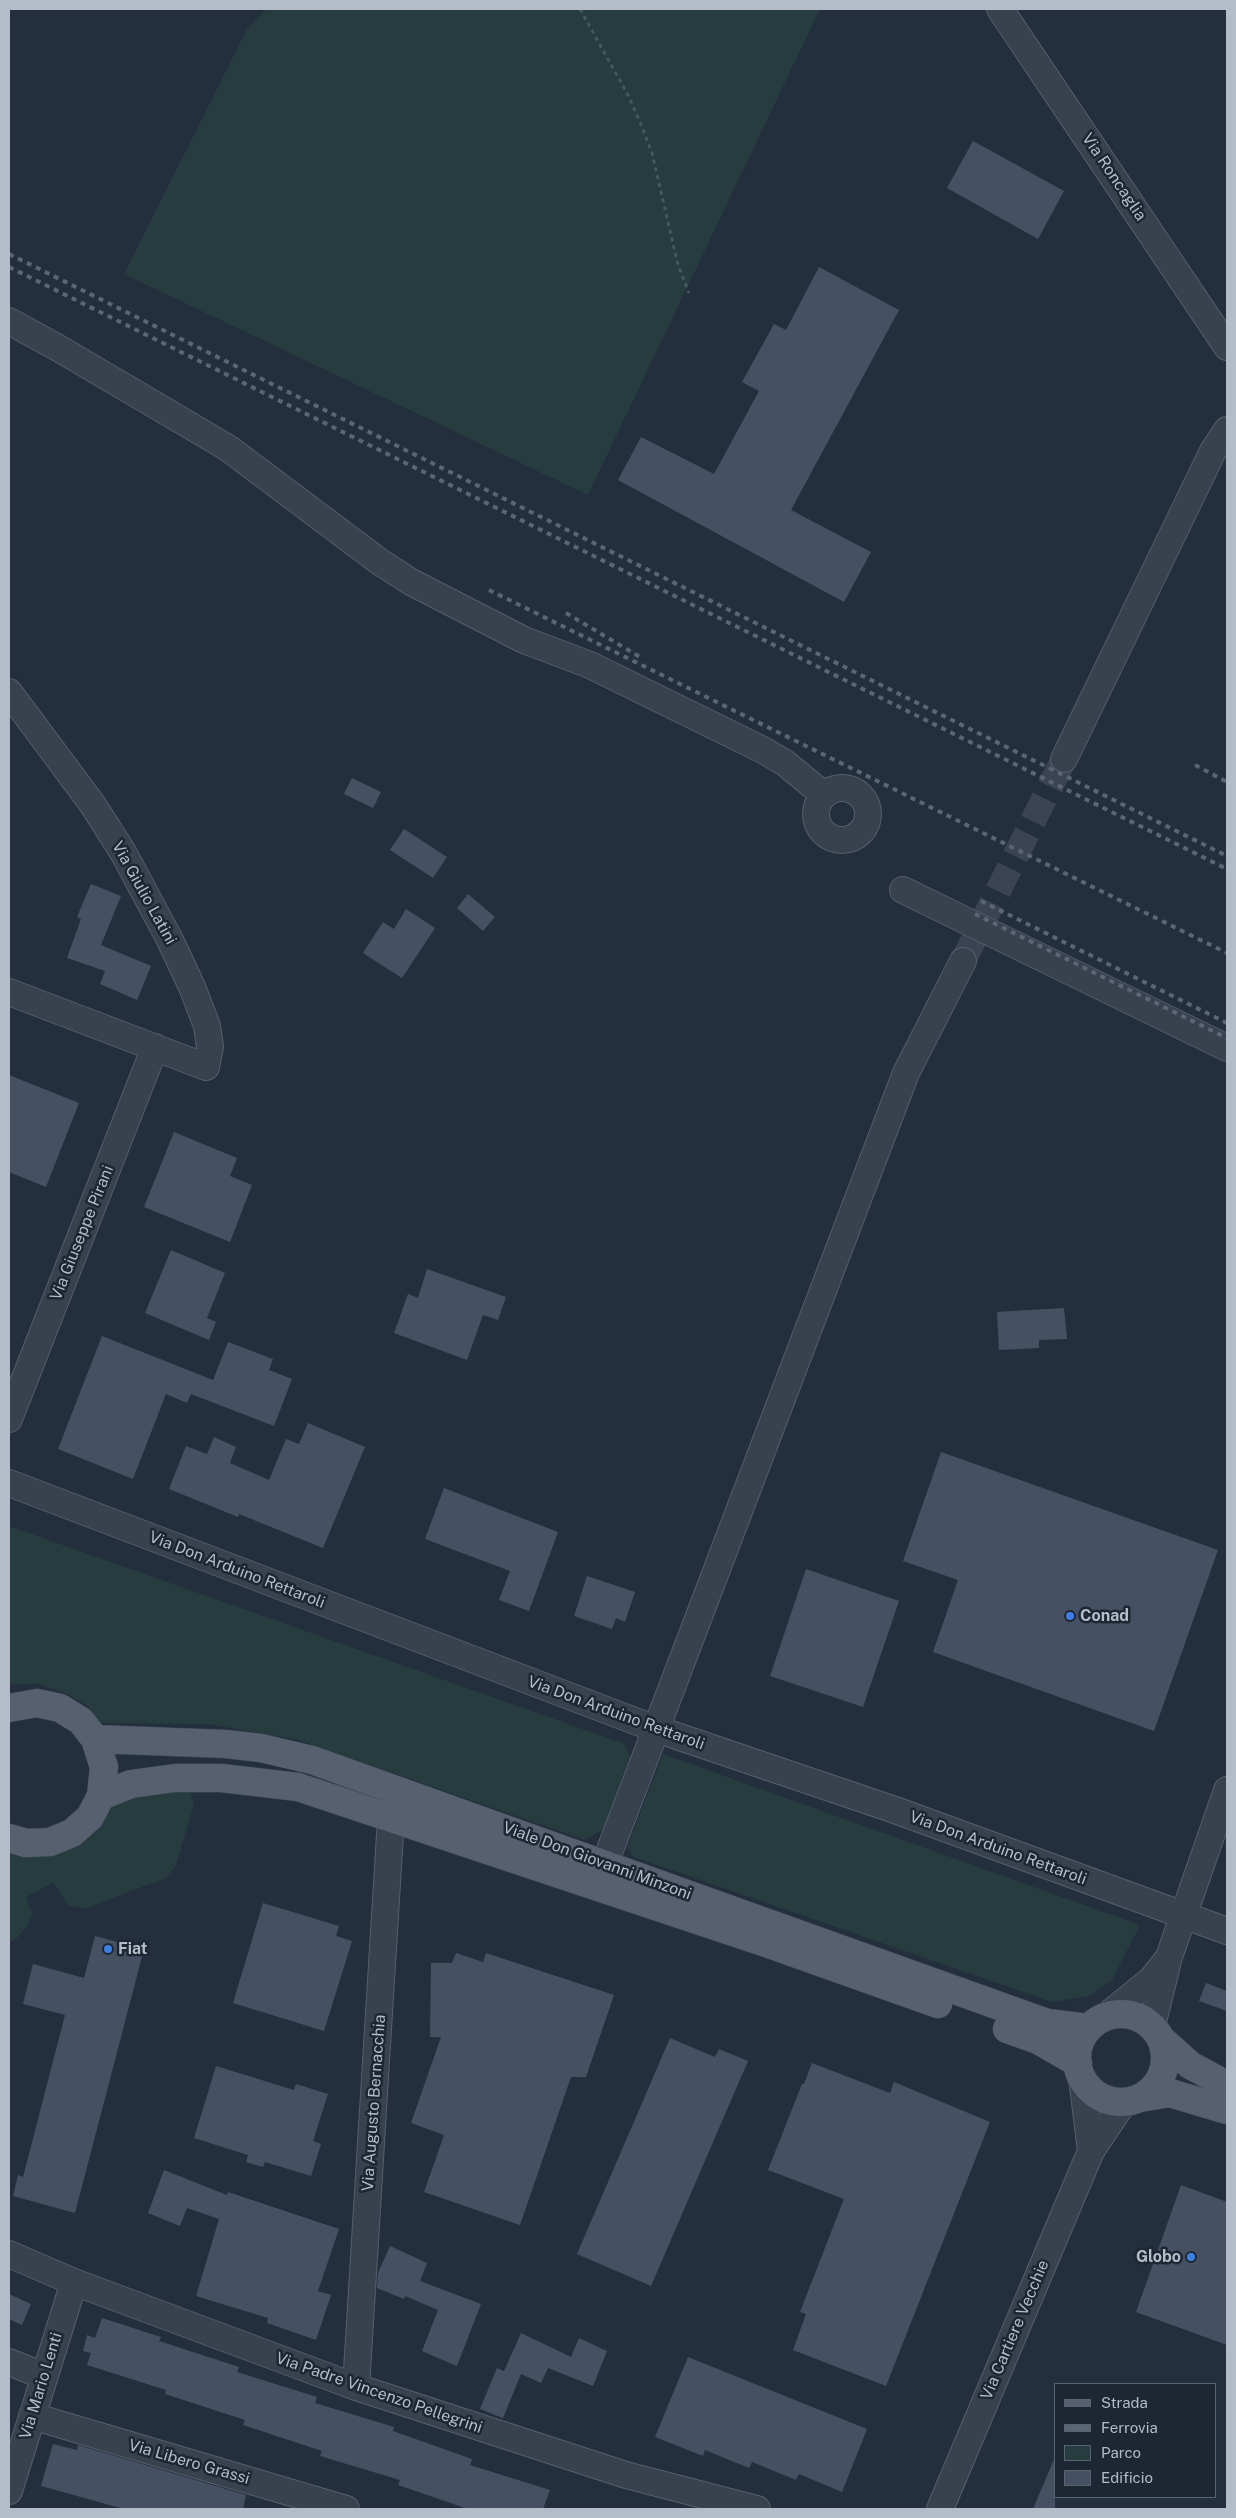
<!DOCTYPE html>
<html>
<head>
<meta charset="utf-8">
<style>
  body { margin:0 }
  #map { position:relative; width:1236px; height:2518px; overflow:hidden; background:#242f3e; font-family:"Public Sans",sans-serif }
  canvas { display:block }
  .frame { position:absolute; inset:0; border:10px solid #b4bcc9; pointer-events:none }
  .legend { position:absolute; left:1054px; top:2383px; width:162px; height:115px; box-sizing:border-box; background:#1d2633; border:1px solid #59626f; margin:0; padding:6px 9px; list-style:none; font-size:15px; color:#b4bcc9 }
  .legend li { display:flex; align-items:center; gap:10px; height:25px }
  .legend b { width:25px; border:1px solid #59626f }
</style>
</head>
<body>
<div id="map">
<canvas width="1236" height="2518"></canvas>
<div class="frame"></div>
<ul class="legend">
<li><b style="height:6px;background:#56606e"></b>Strada</li>
<li><b style="height:6px;background:#5a6575"></b>Ferrovia</li>
<li><b style="height:14px;background:#263c3f"></b>Parco</li>
<li><b style="height:14px;background:#455162"></b>Edificio</li>
</ul>
</div>
<script>
const c = document.querySelector('canvas').getContext('2d');
c.lineJoin = 'round';
function fill(path, color) {
  c.fillStyle = color;
  c.fill(path, 'evenodd');
}
function shape(rows) {
  const path = new Path2D();
  for (const r of rows) {
    if (r.length === 3) {
      path.moveTo(r[0] + r[2], r[1]);
      path.arc(r[0], r[1], r[2], 0, 2 * Math.PI);
      continue;
    }
    path.moveTo(r[0], r[1]);
    for (let i = 2; i < r.length; i += 2) path.lineTo(r[i], r[i + 1]);
  }
  return path;
}
function trace(path, color, width, dash) {
  c.strokeStyle = color;
  c.lineWidth = width;
  c.lineCap = dash ? 'butt' : 'round';
  c.setLineDash(dash || []);
  c.stroke(path);
}
function label(font, color, halo, rows, align = 'center') {
  c.font = font + ' "Public Sans",sans-serif';
  c.lineWidth = 5;
  c.setLineDash([]);
  c.textBaseline = 'middle';
  c.strokeStyle = halo;
  c.fillStyle = color;
  for (const [text, x, y, turn = 0] of rows) {
    c.save();
    c.translate(x, y);
    c.rotate((+turn || 0) * Math.PI / 180);
    c.textAlign = isNaN(turn) ? turn : align;
    if (halo) c.strokeText(text, 0, 0);
    c.fillText(text, 0, 0);
    c.restore();
  }
}
const green = shape([
  [267,9,820,9,588,495,124,274,246,31],
  [9,1526,625,1744,630,1757,603,1830,585,1840,299,1740,208,1724,101,1723,88,1706,67,1694,37,1683,9,1685],
  [663,1754,1140,1925,1112,1980,1089,1996,1052,2002,634,1857,627,1847],
  [124,1791,190,1791,194,1804,176,1865,166,1878,86,1908,69,1906,53,1883,26,1897,32,1913,27,1926,17,1938,9,1943,9,1849,14,1848]
]);
const building = shape([
  [973,141,1064,191,1038,239,947,188],
  [819,267,899,310,791,510,871,552,844,602,618,480,641,437,714,474,759,391,742,382,774,324,786,330],
  [352,778,381,792,373,808,344,794],
  [404,829,447,857,433,878,390,850],
  [91,884,121,896,101,945,151,966,137,1000,100,984,105,971,67,958,81,919,77,917],
  [468,894,495,917,483,931,457,908],
  [406,909,435,928,402,978,363,953,383,922,394,929],
  [9,1075,79,1103,46,1187,9,1172],
  [174,1132,237,1158,230,1176,252,1185,230,1242,144,1207],
  [171,1250,225,1273,207,1318,216,1322,209,1340,145,1313],
  [427,1269,506,1297,498,1320,483,1315,467,1360,394,1333,408,1294,418,1298],
  [1064,1308,1067,1339,1039,1340,1039,1348,999,1350,997,1312],
  [102,1336,213,1380,228,1342,273,1359,269,1370,292,1379,274,1426,191,1394,187,1403,166,1394,133,1479,58,1449],
  [308,1423,365,1447,323,1548,239,1514,238,1517,169,1489,186,1446,207,1454,214,1437,236,1447,230,1463,269,1480,286,1439,299,1444],
  [941,1452,1218,1550,1154,1731,933,1652,958,1580,903,1561],
  [444,1488,558,1532,529,1611,499,1600,510,1571,425,1539],
  [806,1569,899,1601,863,1707,770,1676],
  [587,1576,635,1592,625,1622,616,1618,612,1629,574,1616],
  [263,1903,339,1926,336,1936,352,1941,324,2031,233,2003],
  [95,1936,144,1949,75,2213,13,2196,18,2175,23,2177,65,2015,23,2004,33,1964,84,1978],
  [456,1953,483,1962,486,1953,614,1995,586,2077,571,2077,520,2225,424,2192,444,2135,411,2123,441,2037,430,2037,431,1963,452,1963],
  [1206,1983,1227,1991,1227,2011,1199,2001],
  [670,2038,715,2057,719,2049,748,2061,651,2286,577,2254],
  [812,2063,890,2093,894,2082,990,2122,886,2386,793,2350,806,2314,800,2312,844,2199,768,2170,802,2084,804,2084],
  [216,2066,294,2090,296,2084,328,2094,313,2141,321,2144,311,2176,265,2162,263,2167,246,2162,248,2155,194,2138],
  [164,2170,227,2195,228,2192,339,2229,318,2291,331,2295,316,2340,267,2323,268,2318,196,2296,219,2219,187,2208,180,2226,148,2213],
  [1181,2185,1227,2202,1227,2345,1136,2312],
  [390,2246,427,2263,420,2281,481,2304,457,2366,422,2351,438,2310,405,2296,404,2299,377,2288,378,2273],
  [9,2294,31,2304,22,2325,9,2319],
  [102,2318,161,2337,159,2341,239,2367,237,2372,317,2397,315,2403,394,2427,393,2431,472,2459,470,2465,550,2490,543,2509,468,2509,398,2485,400,2480,320,2456,322,2451,243,2425,245,2420,165,2394,166,2390,87,2365,91,2353,83,2351,87,2335,95,2338],
  [521,2333,571,2357,579,2338,607,2351,593,2386,548,2368,541,2383,521,2374,503,2418,480,2409,497,2368,504,2371],
  [688,2357,867,2429,842,2492,799,2474,796,2480,752,2462,749,2468,705,2450,703,2456,655,2437],
  [53,2444,77,2450,78,2445,246,2495,243,2509,124,2509,41,2486],
  [1055,2457,1055,2509,1033,2509]
]);
const minorTunnel = shape([
  [963,961,1064,759]
]);
const path = shape([
  [580,9,628,95,640,122,652,153,678,265,689,293]
]);
const minor = shape([
  [1000,9,1227,347],
  [9,321,60,349,228,448,380,562,411,582,524,640,590,665,763,750,785,763,824,795],
  [9,692,93,805,124,854,170,940,192,987,207,1026,210,1047,206,1067,9,992],
  [1064,759,1213,451,1227,430],
  [842,814,26],
  [903,890,1227,1048],
  [9,1419,155,1047],
  [9,1483,656,1729,895,1810,1227,1931],
  [605,1863,906,1073,963,961],
  [1104,2018,1152,1979,1167,1960],
  [1152,2026,1169,1957,1227,1790],
  [1082,2078,1091,2151],
  [9,2254,74,2282,356,2387,626,2475,757,2509],
  [9,2362,44,2376],
  [356,2387,391,1818],
  [32,2416,346,2509],
  [9,2491,74,2282],
  [940,2509,1091,2151,1124,2102]
]);
const major = shape([
  [9,1708,37,1703,60,1708,81,1721,95,1739,104,1767,101,1796,90,1817,72,1833,50,1842,26,1843,9,1838],
  [95,1739,226,1744,261,1748,312,1760,1047,2023,1089,2028],
  [101,1796,131,1784,175,1778,221,1778,298,1787,766,1943,938,2004],
  [1121,2058,44],
  [1007,2029,1038,2040,1078,2063],
  [1161,2039,1190,2065,1227,2085],
  [1140,2098,1170,2093,1227,2110]
]);
const rail = shape([
  [9,254,1227,856],
  [9,267,1227,869],
  [489,590,1227,953],
  [566,613,640,657],
  [1195,765,1227,782],
  [981,901,1227,1023],
  [975,914,1227,1038]
]);
const markers = [
  [1070,1616,5,"#3f7fe0"],
  [108,1949,5,"#3f7fe0"],
  [1191,2257,5,"#3f7fe0"]
];
const streetNames = [
  ["Via Roncaglia",1114,177,56],
  ["Via Giulio Latini",144,893,61],
  ["Via Giuseppe Pirani",82,1233,-68],
  ["Via Don Arduino Rettaroli",237,1570,21],
  ["Via Don Arduino Rettaroli",616,1713,20],
  ["Via Don Arduino Rettaroli",998,1848,20],
  ["Viale Don Giovanni Minzoni",597,1861,20],
  ["Via Augusto Bernacchia",374,2103,-86],
  ["Via Cartiere Vecchie",1015,2330,-67],
  ["Via Mario Lenti",41,2386,-73],
  ["Via Padre Vincenzo Pellegrini",379,2393,19],
  ["Via Libero Grassi",189,2462,16]
];
const poiNames = [
  ["Conad",1080,1616],
  ["Fiat",118,1949],
  ["Globo",1181,2257,"right"]
];
fill(green, '#263c3f');
fill(building, '#455162');
trace(minorTunnel, '#3a4453', 26, [26, 13]);
trace(minor, '#565f6c', 28);
trace(major, '#414a57', 29);
trace(path, '#44595c', 3, [4, 4]);
trace(minor, '#38414e', 26);
trace(major, '#56606e', 28);
trace(rail, '#5a6575', 4, [5, 5]);
for (const [x, y, r, color] of markers) {
  const dot = new Path2D();
  dot.arc(x, y, r, 0, 2 * Math.PI);
  c.fillStyle = color;
  c.fill(dot);
  trace(dot, '#1d2633', 2);
}
label('16px', '#b4bcc9', '#1d2633', streetNames);
label('bold 16px', '#b4bcc9', '#1d2633', poiNames, 'left');
</script>
</body>
</html>
